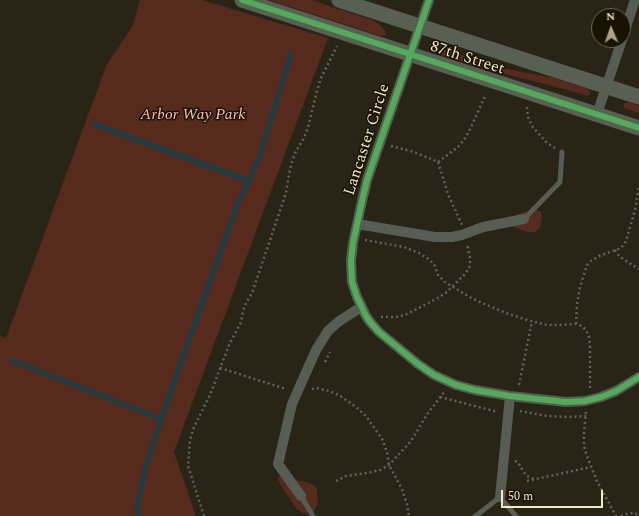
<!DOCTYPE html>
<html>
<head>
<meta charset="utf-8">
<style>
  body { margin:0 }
  #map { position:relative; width:639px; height:516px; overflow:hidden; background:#282416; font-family:Spectral,serif }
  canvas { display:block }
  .north { position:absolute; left:591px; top:8px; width:40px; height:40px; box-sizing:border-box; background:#181200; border:1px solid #70684d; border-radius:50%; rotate:358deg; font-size:11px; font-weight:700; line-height:16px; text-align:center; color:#f3e9c0 }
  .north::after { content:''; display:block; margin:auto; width:14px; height:18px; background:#aca484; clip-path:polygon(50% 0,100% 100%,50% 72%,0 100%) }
  .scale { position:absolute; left:501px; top:490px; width:102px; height:18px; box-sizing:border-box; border:2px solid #f3e9c0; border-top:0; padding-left:5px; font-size:12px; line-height:14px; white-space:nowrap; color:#f3e9c0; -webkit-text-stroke:3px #181200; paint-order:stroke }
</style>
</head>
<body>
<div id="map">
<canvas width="639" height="516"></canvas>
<div class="north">N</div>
<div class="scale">50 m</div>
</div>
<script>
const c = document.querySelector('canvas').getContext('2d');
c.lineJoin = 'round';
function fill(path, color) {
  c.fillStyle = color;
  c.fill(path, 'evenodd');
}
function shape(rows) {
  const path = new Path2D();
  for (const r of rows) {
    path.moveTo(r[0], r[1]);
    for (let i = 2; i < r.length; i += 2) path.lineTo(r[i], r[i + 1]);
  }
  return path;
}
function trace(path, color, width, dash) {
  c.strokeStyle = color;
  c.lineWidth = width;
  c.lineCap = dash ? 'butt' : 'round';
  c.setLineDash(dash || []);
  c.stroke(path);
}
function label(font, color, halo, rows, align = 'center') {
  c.font = font + ' Spectral,serif';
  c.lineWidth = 3;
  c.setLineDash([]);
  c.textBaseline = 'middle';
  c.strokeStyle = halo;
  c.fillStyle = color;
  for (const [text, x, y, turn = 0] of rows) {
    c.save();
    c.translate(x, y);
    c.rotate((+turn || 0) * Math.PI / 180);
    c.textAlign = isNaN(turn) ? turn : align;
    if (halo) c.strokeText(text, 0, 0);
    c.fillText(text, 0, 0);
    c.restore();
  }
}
const green = shape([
  [140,0,202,0,328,38,174,452,196,516,0,516,0,336,6,338,106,66,133,25],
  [269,0,311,0,373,20,382,27,385,31,386,34,385,35,381,36],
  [440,50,446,50,497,67,554,78,588,89,590,92,589,95,587,96,568,90,489,70,441,55,439,54,439,52],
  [628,102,639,106,639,113,624,108,624,104,625,103],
  [536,209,541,212,542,220,539,229,535,232,527,232,511,226,512,217,518,214],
  [281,476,309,483,315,486,317,490,318,503,315,509,313,512,306,514,302,513,297,509,281,486,278,480,278,477]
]);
const stream = shape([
  [94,124,249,181],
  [11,360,161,419],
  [138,516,137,507,146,466,161,419,237,205,249,181,260,155,291,54]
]);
const path = shape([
  [527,107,528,117,532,126,547,143,555,148],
  [391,146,414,152,431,159,438,162,448,194,462,225],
  [438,162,458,147,466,137,472,125,486,94],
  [365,240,404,247,419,253,427,258,434,264,438,275,445,282,473,299,506,313,527,320,547,325,559,325,576,324,582,326,586,330,589,337,590,346,590,389],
  [615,250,619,256,629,263,639,269],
  [381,317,396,317,405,315,438,298,447,292,466,273,470,266,470,258,467,244],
  [576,324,577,304,580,287,587,265,591,261,599,256,621,248,626,241,635,210,639,187],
  [325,362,330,352],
  [220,368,286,389],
  [519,385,532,321],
  [312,389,317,388,329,391,339,395,356,407,366,416,382,439,387,452,389,465,402,489,407,504,409,516],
  [440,397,498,412],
  [520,411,547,416,569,417,586,416],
  [586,412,584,433,584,446,587,456,597,481,616,516],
  [515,461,518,462,523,471,527,476,534,479],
  [336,481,346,476,367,473,380,470,389,465,411,441,428,413,445,391],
  [527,481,591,467],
  [204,516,188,466,190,440,194,427,210,395,229,345,241,322,243,311,246,303,252,293,286,193,290,169,293,159,296,151,304,138,308,127,317,91,321,78,337,46],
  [621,516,625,514,633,513,639,515]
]);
const lane = shape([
  [524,219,560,182,562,152],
  [301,496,313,516],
  [475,516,477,515,500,497,516,516]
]);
const street = shape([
  [429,0,367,180,362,201,353,243,351,261,352,282,357,297,366,316,371,323,379,332,418,364,434,375,456,385,475,390,510,396,566,402,585,401,601,397,616,391,639,377],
  [623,36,635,0],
  [597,114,622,40],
  [357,224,435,237,452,237,462,235,483,227,524,219],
  [301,496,278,464,292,404,316,350,328,331,338,322,361,307],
  [500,497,510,396]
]);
const secondary = shape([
  [242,0,639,128],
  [339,0,639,97]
]);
const cycleway = shape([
  [242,0,639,128],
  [429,0,367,180,362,201,353,243,351,261,352,282,357,297,366,316,371,323,379,332,418,364,434,375,456,385,475,390,510,396,566,402,585,401,601,397,616,391,639,377]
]);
const streetNames = [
  ["87th Street",467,59,18],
  ["Lancaster Circle",368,140,-72]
];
const parkNames = [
  ["Arbor Way Park",193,116]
];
fill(green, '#562a1d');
trace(stream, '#11414a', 4);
trace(path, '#616459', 2.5, [2, 3]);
trace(lane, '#565e54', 5);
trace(street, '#565e54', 10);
trace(secondary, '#586054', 15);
trace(cycleway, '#51ab58', 6);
label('16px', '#f3e9c0', '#181200', streetNames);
label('italic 16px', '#fec1b1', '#181200', parkNames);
</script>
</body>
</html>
